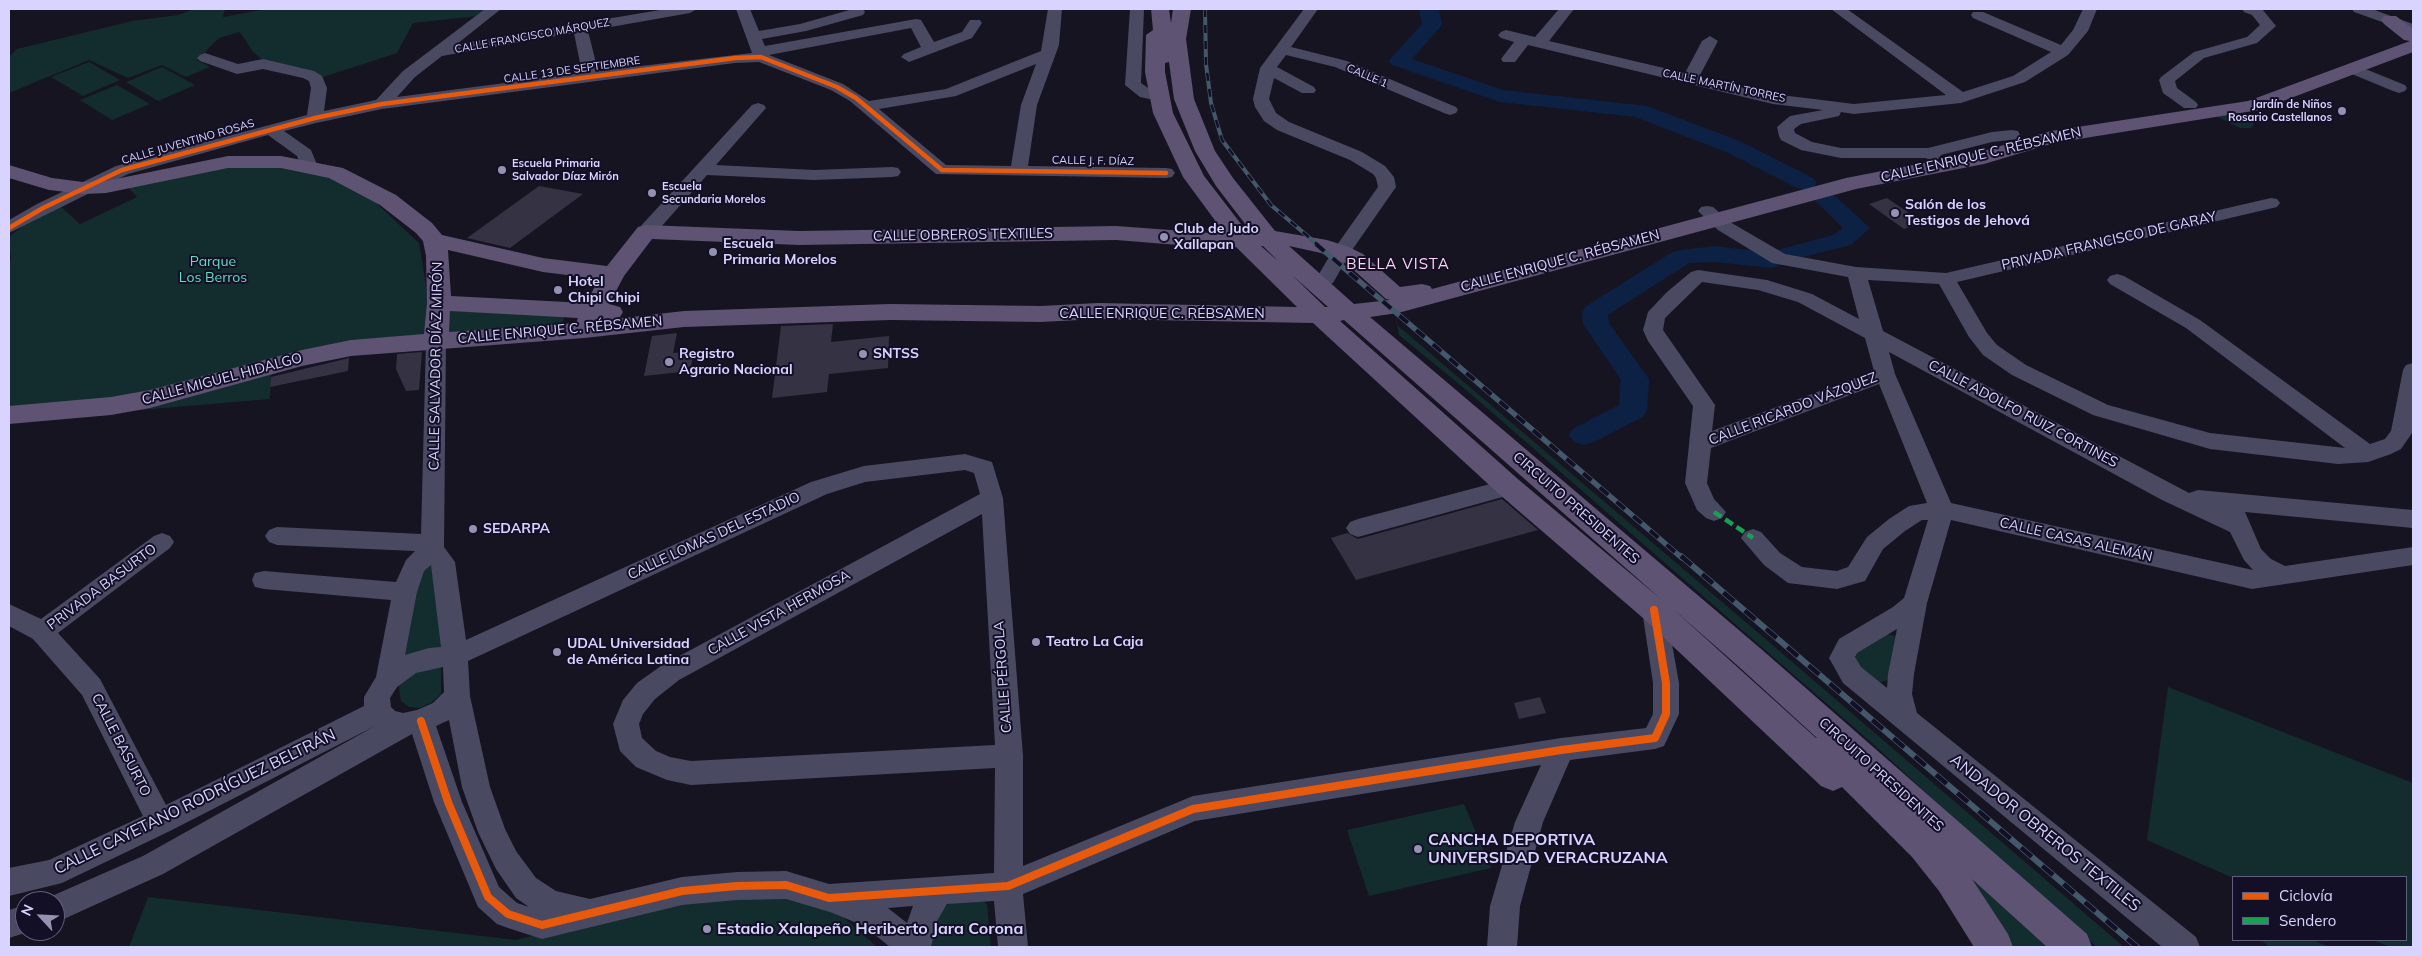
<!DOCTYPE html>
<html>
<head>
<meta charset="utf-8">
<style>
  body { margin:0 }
  #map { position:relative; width:2422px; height:956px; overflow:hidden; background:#161421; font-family:Mulish,sans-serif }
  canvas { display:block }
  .frame { position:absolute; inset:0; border:10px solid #d9d4ff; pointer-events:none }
  .legend { position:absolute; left:2232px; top:876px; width:175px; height:65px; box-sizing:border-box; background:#130f26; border:1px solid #625e7d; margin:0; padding:6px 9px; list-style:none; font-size:15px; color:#d9d4ff }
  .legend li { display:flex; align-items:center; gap:10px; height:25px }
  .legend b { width:25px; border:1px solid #625e7d }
  .north { position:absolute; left:15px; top:891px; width:50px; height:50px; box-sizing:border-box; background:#130f26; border:1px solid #625e7d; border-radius:50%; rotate:295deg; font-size:14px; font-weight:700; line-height:20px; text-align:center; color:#d9d4ff }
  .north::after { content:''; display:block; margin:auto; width:18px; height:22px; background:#9591b1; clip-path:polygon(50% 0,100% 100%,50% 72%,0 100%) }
</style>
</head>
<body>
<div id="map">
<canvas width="2422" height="956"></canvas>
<div class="frame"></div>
<ul class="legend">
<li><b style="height:6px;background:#e8590c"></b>Ciclovía</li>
<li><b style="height:6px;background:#1a9f57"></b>Sendero</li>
</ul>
<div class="north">N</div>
</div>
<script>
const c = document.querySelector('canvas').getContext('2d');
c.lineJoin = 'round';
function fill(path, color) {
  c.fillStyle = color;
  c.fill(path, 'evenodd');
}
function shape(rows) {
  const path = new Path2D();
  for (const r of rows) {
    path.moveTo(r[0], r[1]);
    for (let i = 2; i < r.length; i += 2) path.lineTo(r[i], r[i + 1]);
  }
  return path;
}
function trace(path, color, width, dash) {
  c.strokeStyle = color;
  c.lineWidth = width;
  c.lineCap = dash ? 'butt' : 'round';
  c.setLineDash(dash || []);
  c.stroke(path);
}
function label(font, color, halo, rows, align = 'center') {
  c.font = font + ' Mulish,sans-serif';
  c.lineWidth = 4;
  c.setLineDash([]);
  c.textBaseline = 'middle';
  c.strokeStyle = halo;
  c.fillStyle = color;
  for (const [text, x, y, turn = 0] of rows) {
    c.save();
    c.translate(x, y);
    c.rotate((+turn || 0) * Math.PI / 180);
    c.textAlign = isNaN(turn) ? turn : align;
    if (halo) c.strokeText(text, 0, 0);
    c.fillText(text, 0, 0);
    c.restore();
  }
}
const green = shape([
  [194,9,225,9,223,17,266,9,488,9,477,16,413,23,397,53,323,77,305,69,264,61,253,52,240,32,219,38,197,60,210,67,186,77,162,65,128,78,89,60,9,93,9,57,17,49,132,21,178,15],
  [89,62,120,80,83,96,51,77],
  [162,67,195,85,158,101,126,82],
  [117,85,150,104,112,120,80,100],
  [2235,112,2253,123,2254,125,2251,128,2240,128,2216,116],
  [273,161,352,180,419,243,429,304,424,336,116,401,9,407,9,262,11,260,9,237,38,214,58,204,80,224,137,197,126,185,144,179],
  [443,308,558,314,564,318,563,322,558,326,445,335],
  [1397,325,1769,642,2124,947,2097,947,2034,892,1872,743,1465,389,1399,335],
  [271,373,270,399,118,412],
  [433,557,447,648,400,658,424,561],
  [1880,633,1897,636,1890,679,1879,683,1868,678,1852,654],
  [441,665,441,694,432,702,420,708,409,707,401,701,398,682,412,668],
  [2168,687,2413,783,2413,947,2390,947,2373,940,2406,940,2406,877,2233,878,2147,840],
  [1464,804,1491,868,1369,896,1347,830],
  [1934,840,2053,947,2013,947,1987,905],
  [724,892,807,901,844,918,877,947,129,947,148,897,516,940,681,897],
  [959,897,980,900,987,904,991,947,932,947,931,929,939,914,948,904],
  [2261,940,2312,940,2330,947,2269,947]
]);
const river = shape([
  [1419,9,1439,9,1442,25,1412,59,1503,90,1647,106,1742,142,1813,178,1817,183,1813,188,1805,190,1797,188,1726,152,1635,117,1500,102,1392,65,1389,61,1392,57,1422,24,1419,9],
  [1827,194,1835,196,1870,228,1851,245,1783,262,1781,265,1772,268,1714,262,1689,263,1608,315,1609,323,1649,379,1647,410,1643,417,1594,442,1584,445,1574,442,1569,435,1574,428,1619,405,1621,380,1583,324,1582,312,1586,306,1674,251,1714,246,1775,253,1777,250,1833,235,1843,228,1815,201,1819,196,1827,194]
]);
const building = shape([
  [539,186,583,194,510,248,467,238],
  [1887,198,1922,222,1904,229,1869,204],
  [833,324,831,342,889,336,888,368,829,374,827,392,772,398,781,326],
  [677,333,673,353,694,351,690,371,644,376,652,336],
  [422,352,419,390,406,391,396,369,397,354],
  [349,358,348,371,270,387,271,377],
  [1502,499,1538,530,1356,580,1331,538,1347,533,1358,539],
  [1540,697,1546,713,1519,719,1514,703]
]);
const minor = shape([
  [485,9,501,9,457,44,666,9,697,9,690,13,588,31,598,71,752,53,736,9,750,9,759,31,800,24,853,9,863,9,865,12,863,15,806,31,762,39,765,46,916,19,921,20,934,42,962,32,970,20,980,20,982,23,972,38,909,62,901,57,904,54,921,47,911,28,769,55,843,84,869,101,946,89,1041,51,1048,9,1062,9,1059,45,1037,105,1028,166,1166,168,1172,169,1175,173,1172,177,1166,178,936,174,850,101,831,90,759,62,735,63,382,109,316,123,284,131,311,150,318,167,315,171,303,171,297,156,268,135,128,174,9,233,9,220,37,204,116,166,307,115,311,88,309,81,303,78,263,69,237,74,200,61,197,58,200,55,205,53,238,64,263,59,314,71,322,76,327,88,324,111,376,100,403,71,485,9],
  [574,33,582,73,397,97,415,77,442,56,574,33],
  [1036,64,1021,105,1011,166,946,165,879,109,956,96,1036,64],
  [1130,9,1144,9,1141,83,1151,90,1164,93,1166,96,1164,99,1158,101,1140,97,1125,85,1130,9],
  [1304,9,1318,9,1291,47,1347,61,1456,107,1458,110,1456,113,1450,115,1444,113,1335,67,1286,55,1277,67,1314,87,1316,90,1314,93,1302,93,1274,78,1269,99,1276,113,1289,122,1362,152,1385,166,1394,177,1396,187,1350,253,1333,283,1326,285,1319,283,1316,279,1332,252,1378,187,1376,178,1373,174,1350,160,1277,130,1264,121,1255,107,1253,99,1260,68,1304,9],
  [1559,9,1574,9,1549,41,1685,73,1702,41,1710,36,1718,41,1699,77,1773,94,1854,104,1946,95,1831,9,1847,9,1963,92,2013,76,2051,52,1973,18,1971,15,1973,12,1983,12,2061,45,2073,30,2083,9,2097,9,2088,31,2068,55,2025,82,1961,103,1854,114,1841,112,1839,116,1801,124,1794,129,1795,133,1812,142,1841,148,1928,148,1992,132,2012,130,2018,131,2020,135,2018,139,1992,142,1941,155,1938,159,1932,160,1925,158,1841,158,1801,150,1781,140,1779,136,1777,127,1790,116,1823,110,1773,104,1528,45,1515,62,1503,62,1501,59,1514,42,1501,38,1498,35,1501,32,1506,30,1535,37,1559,9],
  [2242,9,2262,9,2276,26,2257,43,2204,58,2175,81,2177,88,2196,102,2198,105,2196,108,2184,108,2163,93,2159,80,2161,77,2194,52,2247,37,2260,25,2252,15,2244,12,2242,9],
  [2352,9,2372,9,2413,24,2413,33,2354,12,2352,9],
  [2353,64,2405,85,2407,88,2405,91,2399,93,2393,91,2347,72,2345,69,2353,64],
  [758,103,764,105,766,108,716,165,814,170,892,167,898,168,901,172,898,176,892,177,814,180,707,175,653,236,639,236,637,232,639,228,752,105,758,103],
  [2271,198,2277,199,2280,203,2277,207,1957,282,1987,333,1997,345,2026,365,2108,405,2210,433,2345,448,2186,328,2110,284,2107,280,2110,276,2117,274,2124,276,2200,320,2370,444,2385,439,2391,431,2403,370,2406,365,2413,363,2412,433,2401,449,2391,454,2368,462,2338,464,2210,449,2093,415,2012,375,1983,355,1969,337,1939,284,1868,280,1883,331,2189,493,2198,490,2413,510,2413,528,2245,512,2261,549,2271,559,2285,566,2413,547,2413,565,2252,589,1951,520,1927,603,1914,674,1912,694,1917,713,2196,937,2200,947,2162,947,1843,683,1833,665,1829,658,1839,639,1893,607,1904,598,1928,520,1922,520,1905,531,1883,549,1865,581,1837,589,1788,583,1764,565,1741,538,1745,532,1753,529,1761,532,1780,553,1802,567,1837,571,1848,567,1867,537,1889,519,1909,506,1927,503,1879,384,1711,448,1707,483,1714,499,1726,512,1722,518,1714,521,1706,518,1697,510,1685,483,1693,406,1648,341,1643,330,1648,312,1667,292,1691,272,1698,270,1767,280,1812,294,1859,319,1848,277,1772,263,1718,230,1698,211,1701,207,1707,206,1713,207,1730,222,1785,254,1856,267,1946,273,2271,198],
  [1702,282,1758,290,1798,302,1865,338,1874,371,1712,431,1715,405,1663,330,1665,318,1702,282],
  [1889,352,2162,500,2230,532,2244,560,2253,570,1951,503,1895,374,1889,352],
  [1897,629,1888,674,1887,688,1861,667,1855,657,1857,653,1897,629],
  [436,334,443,336,446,341,444,547,455,562,466,640,811,482,864,466,965,454,992,462,1003,498,1023,756,1023,866,1193,796,1561,738,1646,728,1653,714,1653,683,1642,610,1645,603,1654,600,1663,603,1666,610,1679,683,1679,714,1664,746,1655,749,1570,760,1543,822,1520,906,1517,947,1487,947,1490,906,1515,822,1541,765,1195,821,1023,894,1028,947,998,947,994,901,947,904,937,921,931,947,890,947,864,926,830,912,786,899,737,900,682,905,542,939,508,928,497,924,478,907,434,802,412,734,163,874,55,923,55,901,44,901,45,899,143,856,375,726,170,831,62,883,9,896,9,868,49,860,143,816,82,695,33,639,9,626,9,604,41,619,154,536,162,533,170,536,174,542,170,548,58,633,100,679,166,805,364,706,364,697,376,677,391,600,264,589,255,587,252,580,255,573,264,571,396,582,406,560,415,551,277,545,269,542,265,536,269,530,277,527,421,534,426,341,429,336,436,334],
  [965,470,974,473,980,494,661,666,637,683,623,700,613,724,620,751,636,767,667,780,691,785,995,768,994,873,829,884,786,871,737,872,682,877,590,899,556,891,536,878,516,851,505,829,490,787,470,696,468,661,827,494,865,482,965,470],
  [982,514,995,745,691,761,670,757,656,751,642,738,639,724,643,714,655,699,679,680,982,514],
  [431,565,441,647,429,648,405,655,417,592,424,571,431,565],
  [443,667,444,692,433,703,417,710,403,713,395,711,391,707,390,698,397,687,416,673,443,667],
  [449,720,462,787,478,832,496,869,516,898,529,907,517,903,499,887,462,802,436,726,449,720],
  [913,906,907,923,888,908,913,906],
  [1509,479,1517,481,1520,487,1517,493,1358,537,1350,534,1346,528,1350,522,1358,519,1509,479],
  [25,905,25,931,31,931,9,938,9,910,25,905]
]);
const major = shape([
  [1151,9,1169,9,1171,23,1173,9,1191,9,1186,39,1194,99,1215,151,1233,178,1275,231,1327,240,1349,247,1363,254,1400,287,1422,284,1430,286,1432,289,1846,178,1980,152,2051,131,2248,101,2410,41,2404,40,2384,24,2381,20,2384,16,2396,16,2413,29,2413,52,2259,110,2054,143,1984,164,1856,189,1398,313,1370,317,1760,648,2087,934,2092,947,2047,947,1972,879,2008,934,2013,947,1974,947,1939,891,1912,857,1842,787,1833,791,1821,786,1643,618,1499,494,1313,323,1098,319,1041,322,890,320,684,327,584,338,351,356,302,366,150,408,111,415,9,424,9,406,111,397,150,390,302,350,351,340,424,334,427,303,426,256,423,241,416,233,380,205,329,178,281,168,228,168,106,193,83,194,49,190,9,178,9,165,52,178,83,182,106,181,228,156,281,156,343,168,396,195,432,223,442,235,543,258,607,266,638,227,646,225,799,231,1116,226,1225,234,1183,177,1153,113,1145,72,1146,35,1153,30,1151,9],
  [1169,62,1174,99,1195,151,1216,186,1252,233,1248,233,1204,176,1173,113,1165,72,1165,63,1169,62],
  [652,239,799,245,1116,240,1216,248,1236,247,1297,307,1098,303,1041,306,890,304,684,311,614,319,620,317,623,312,620,307,609,304,624,276,652,239],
  [1261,246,1263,246,1279,262,1261,246],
  [1289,246,1321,253,1347,264,1386,299,1390,300,1354,304,1289,246],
  [448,250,543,272,599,279,586,303,451,296,448,250],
  [1292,275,1328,307,1325,307,1292,275],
  [450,311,578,318,576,323,449,332,450,311],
  [1344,320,1662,600,1519,480,1340,321,1344,320],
  [1672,608,1738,666,1817,738,1816,738,1672,608]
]);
const railFar2 = shape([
  [1205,9,1206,64,1211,103,1222,140,1271,205,1318,245]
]);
const railFar1 = shape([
  [1316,244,1682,558]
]);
const rail = shape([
  [1681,556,2137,947]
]);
const quiet = shape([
  [1714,512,1753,538]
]);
const cyclewayFar1 = shape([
  [9,228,43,208,122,170,315,118,382,104,735,58,761,57,837,87,856,98,942,170,1166,173]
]);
const cycleway = shape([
  [421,721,448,802,488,897,508,914,542,925,682,891,737,886,786,885,829,898,1008,886,1193,809,1561,750,1655,738,1666,714,1666,683,1654,610]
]);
const markers = [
  [2342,111,5,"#9591b1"],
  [502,170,5,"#9591b1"],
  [652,193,5,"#9591b1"],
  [1895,213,5,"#9591b1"],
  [1164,237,5,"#9591b1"],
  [713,252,5,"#9591b1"],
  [558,290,5,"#9591b1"],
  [863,354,5,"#9591b1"],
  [669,362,5,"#9591b1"],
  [473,529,5,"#9591b1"],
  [1036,642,5,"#9591b1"],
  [557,652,5,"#9591b1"],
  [1418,849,5,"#9591b1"],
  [707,929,5,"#9591b1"]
];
const farStreetnames = [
  ["CALLE FRANCISCO MÁRQUEZ",532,36,-10],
  ["CALLE 13 DE SEPTIEMBRE",572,70,-8],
  ["CALLE 1",1367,76,23],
  ["CALLE MARTÍN TORRES",1724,86,12],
  ["CALLE JUVENTINO ROSAS",188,142,-16],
  ["CALLE J. F. DÍAZ",1093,161,1]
];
const farPoinames = [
  ["Jardín de Niños",2332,105,"right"],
  ["Rosario Castellanos",2332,118,"right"],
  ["Escuela Primaria",512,164],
  ["Salvador Díaz Mirón",512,177],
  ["Escuela",662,187],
  ["Secundaria Morelos",662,200]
];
const streetNames = [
  ["CALLE ENRIQUE C. RÉBSAMEN",1981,155,-13],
  ["CALLE OBREROS TEXTILES",963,235,-1],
  ["PRIVADA FRANCISCO DE GARAY",2109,241,-13],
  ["CALLE ENRIQUE C. RÉBSAMEN",1560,261,-15],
  ["CALLE ENRIQUE C. RÉBSAMEN",1162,314],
  ["CALLE ENRIQUE C. RÉBSAMEN",560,330,-5],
  ["CALLE SALVADOR DÍAZ MIRÓN",436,366,-89],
  ["CALLE MIGUEL HIDALGO",222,379,-15],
  ["CALLE RICARDO VÁZQUEZ",1793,409,-21],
  ["CALLE ADOLFO RUIZ CORTINES",2023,414,28],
  ["CIRCUITO PRESIDENTES",1576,508,41],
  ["CALLE LOMAS DEL ESTADIO",714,536,-25],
  ["CALLE CASAS ALEMÁN",2076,540,13],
  ["PRIVADA BASURTO",102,587,-37],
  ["CALLE VISTA HERMOSA",779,613,-29],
  ["CALLE PÉRGOLA",1003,677,-94],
  ["CALLE BASURTO",121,745,63],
  ["CIRCUITO PRESIDENTES",1881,775,42]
];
const poiNames = [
  ["Salón de los",1905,205],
  ["Testigos de Jehová",1905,221],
  ["Club de Judo",1174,229],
  ["Xallapan",1174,245],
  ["Escuela",723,244],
  ["Primaria Morelos",723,260],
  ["Hotel",568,282],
  ["Chipi Chipi",568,298],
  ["Registro",679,354],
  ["Agrario Nacional",679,370],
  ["SNTSS",873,354],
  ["SEDARPA",483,529],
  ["Teatro La Caja",1046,642],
  ["UDAL Universidad",567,644],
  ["de América Latina",567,660]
];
const parkNames = [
  ["Parque",213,262],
  ["Los Berros",213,278]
];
const neighbourhoodNames = [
  ["BELLA VISTA",1398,264]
];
const nearStreetnames = [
  ["CALLE CAYETANO RODRÍGUEZ BELTRÁN",195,802,-26],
  ["ANDADOR OBREROS TEXTILES",2045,833,39]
];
const nearPoinames = [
  ["CANCHA DEPORTIVA",1428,840],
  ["UNIVERSIDAD VERACRUZANA",1428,858],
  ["Estadio Xalapeño Heriberto Jara Corona",717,929]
];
fill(green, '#132c2d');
fill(river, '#0d2144');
fill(building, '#343243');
fill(minor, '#4a4962');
fill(major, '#5e5373');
trace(railFar2, '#43596b', 4);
trace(railFar1, '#43596b', 5.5);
trace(rail, '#43596b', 6);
trace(railFar2, '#130f26', 2.5, [8]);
trace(railFar1, '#130f26', 4, [11]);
trace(rail, '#130f26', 4.5, [14]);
trace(quiet, '#1a9f57', 4.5, [9, 4.5]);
trace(cyclewayFar1, '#e8590c', 4.5);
trace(cycleway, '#e8590c', 8);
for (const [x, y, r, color] of markers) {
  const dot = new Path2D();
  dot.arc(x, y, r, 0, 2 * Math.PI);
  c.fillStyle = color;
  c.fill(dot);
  trace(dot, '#130f26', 2);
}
label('11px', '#d9d4ff', '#130f26', farStreetnames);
label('bold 11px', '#d9d4ff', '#130f26', farPoinames, 'left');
label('14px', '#d9d4ff', '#130f26', streetNames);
label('bold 14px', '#d9d4ff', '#130f26', poiNames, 'left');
label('14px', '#5fe0c0', '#130f26', parkNames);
c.letterSpacing = '1px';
label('15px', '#ffd6f0', '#130f26', neighbourhoodNames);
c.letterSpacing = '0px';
label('16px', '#d9d4ff', '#130f26', nearStreetnames);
label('bold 16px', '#d9d4ff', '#130f26', nearPoinames, 'left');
</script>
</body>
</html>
